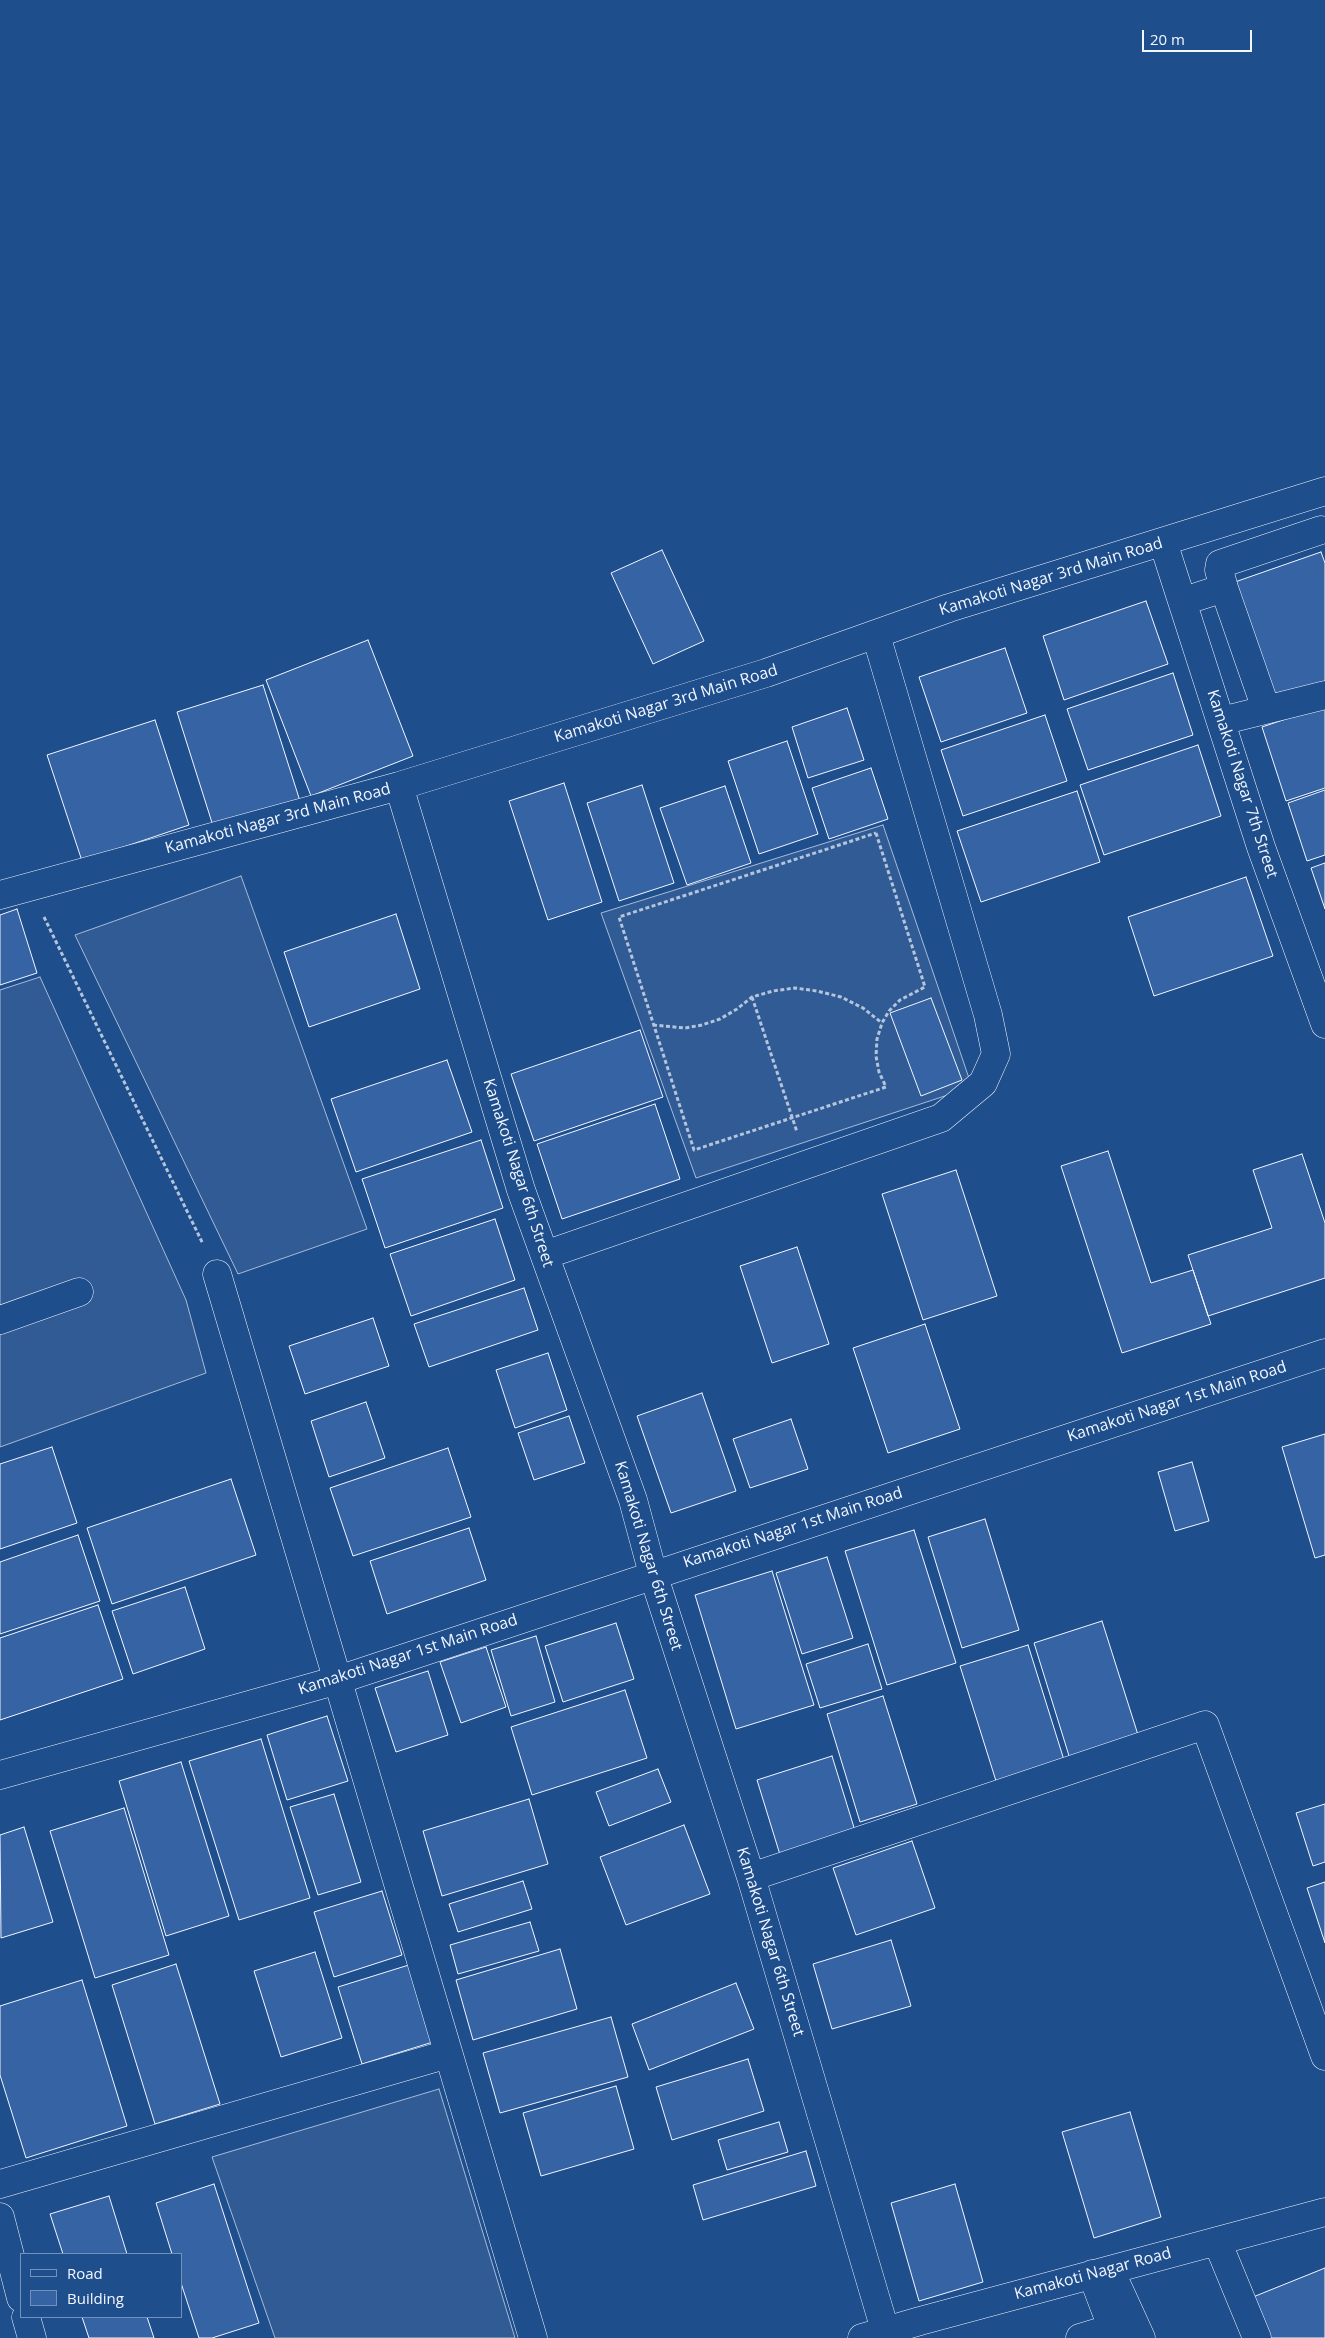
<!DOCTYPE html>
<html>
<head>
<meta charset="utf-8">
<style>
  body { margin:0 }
  #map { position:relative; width:1325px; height:2338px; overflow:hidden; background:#1f4e8c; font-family:"Open Sans",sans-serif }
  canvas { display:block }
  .legend { position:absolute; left:20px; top:2253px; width:162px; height:65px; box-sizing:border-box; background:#1f4e8c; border:1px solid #7391ba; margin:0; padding:6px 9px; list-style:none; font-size:15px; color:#f2f6ff }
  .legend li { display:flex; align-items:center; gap:10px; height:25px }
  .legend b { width:25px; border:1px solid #7391ba }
  .scale { position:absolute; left:1142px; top:30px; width:110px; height:22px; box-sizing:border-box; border:2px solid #f2f6ff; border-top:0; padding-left:6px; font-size:15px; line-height:18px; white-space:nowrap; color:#f2f6ff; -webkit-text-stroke:4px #1f4e8c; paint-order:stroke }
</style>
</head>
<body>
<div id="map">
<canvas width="1325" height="2338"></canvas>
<ul class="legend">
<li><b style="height:6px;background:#1f4e8c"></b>Road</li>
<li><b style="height:14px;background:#3563a3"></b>Building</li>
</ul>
<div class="scale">20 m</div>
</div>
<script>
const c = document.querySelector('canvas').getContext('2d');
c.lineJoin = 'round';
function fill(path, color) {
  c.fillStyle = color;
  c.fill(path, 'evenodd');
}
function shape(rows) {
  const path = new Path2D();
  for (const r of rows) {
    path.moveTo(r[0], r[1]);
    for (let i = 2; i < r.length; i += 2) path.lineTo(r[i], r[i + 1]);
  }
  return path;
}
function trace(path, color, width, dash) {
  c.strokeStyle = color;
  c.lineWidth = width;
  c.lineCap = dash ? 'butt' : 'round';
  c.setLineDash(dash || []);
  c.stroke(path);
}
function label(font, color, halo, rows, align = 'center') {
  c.font = font + ' "Open Sans",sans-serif';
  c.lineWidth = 4;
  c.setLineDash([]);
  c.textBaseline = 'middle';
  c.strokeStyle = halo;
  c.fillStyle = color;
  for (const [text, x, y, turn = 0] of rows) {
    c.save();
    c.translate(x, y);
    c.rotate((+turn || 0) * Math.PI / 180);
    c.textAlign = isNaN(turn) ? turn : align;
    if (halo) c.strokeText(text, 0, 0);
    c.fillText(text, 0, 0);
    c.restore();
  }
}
const built = shape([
  [883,825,972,1087,696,1178,601,913,883,825],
  [241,876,367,1229,238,1274,75,935,241,876],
  [40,977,186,1300,206,1373,0,1447,0,990,40,977],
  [439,2089,515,2338,275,2338,212,2157,439,2089]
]);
const building = shape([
  [662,550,704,641,653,664,611,573,662,550],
  [1321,552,1325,563,1325,687,1273,704,1232,583,1321,552],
  [1146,601,1168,664,1064,700,1043,636,1146,601],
  [368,640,413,756,311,796,266,680,368,640],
  [1005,648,1027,713,941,742,919,677,1005,648],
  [1173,673,1193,735,1088,770,1067,709,1173,673],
  [263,685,300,801,214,829,177,712,263,685],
  [1325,706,1325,788,1286,801,1262,727,1325,706],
  [847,708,864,760,808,778,792,727,847,708],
  [1045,715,1067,781,963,816,941,750,1045,715],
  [155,720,189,825,82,861,47,755,155,720],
  [787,741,818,834,759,854,728,761,787,741],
  [1198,745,1221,816,1104,855,1080,785,1198,745],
  [871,768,888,819,829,839,812,788,871,768],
  [564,783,602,902,548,920,509,801,564,783],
  [642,785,674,883,619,901,587,803,642,785],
  [725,786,751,863,687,885,660,808,725,786],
  [1325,790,1325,855,1307,861,1288,803,1325,790],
  [1077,791,1100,862,981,902,957,831,1077,791],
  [1325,863,1325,909,1311,868,1325,863],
  [1246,877,1273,956,1154,996,1128,917,1246,877],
  [17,909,37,973,0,985,0,915,17,909],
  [396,914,420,989,309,1027,284,952,396,914],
  [931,998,962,1080,921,1096,890,1013,931,998],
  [640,1030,663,1097,534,1141,511,1074,640,1030],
  [447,1060,472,1132,356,1172,331,1099,447,1060],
  [655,1104,680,1179,562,1219,537,1144,655,1104],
  [481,1140,503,1208,385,1248,362,1179,481,1140],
  [1108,1151,1151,1283,1193,1270,1211,1324,1122,1353,1061,1166,1108,1151],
  [1302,1154,1325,1223,1325,1278,1208,1316,1188,1255,1272,1228,1253,1170,1302,1154],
  [956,1170,997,1296,923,1320,882,1194,956,1170],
  [495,1219,515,1280,411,1316,390,1254,495,1219],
  [797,1247,829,1344,772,1363,740,1266,797,1247],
  [524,1288,538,1330,429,1367,414,1324,524,1288],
  [373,1318,389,1366,305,1394,289,1346,373,1318],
  [925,1324,960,1429,888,1453,853,1348,925,1324],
  [548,1353,567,1410,515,1428,496,1370,548,1353],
  [702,1393,736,1491,671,1513,637,1416,702,1393],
  [366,1402,385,1458,329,1477,311,1421,366,1402],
  [569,1416,585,1463,534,1480,518,1433,569,1416],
  [791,1419,808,1469,750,1488,733,1439,791,1419],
  [1325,1434,1325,1555,1315,1558,1282,1447,1325,1434],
  [52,1447,77,1523,0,1549,0,1464,52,1447],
  [448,1448,471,1517,353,1556,330,1488,448,1448],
  [1192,1462,1209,1521,1175,1531,1158,1472,1192,1462],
  [231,1479,256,1555,112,1604,87,1528,231,1479],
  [985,1519,1019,1630,962,1648,928,1537,985,1519],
  [469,1528,486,1580,387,1614,370,1561,469,1528],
  [914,1530,956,1663,887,1685,845,1551,914,1530],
  [78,1535,100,1601,0,1634,0,1562,78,1535],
  [827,1557,853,1638,802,1654,776,1573,827,1557],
  [772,1571,814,1705,736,1729,695,1595,772,1571],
  [185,1587,205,1649,133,1674,112,1611,185,1587],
  [98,1605,123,1679,0,1720,0,1638,98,1605],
  [1102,1621,1139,1738,1070,1759,1034,1643,1102,1621],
  [616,1623,634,1679,563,1702,545,1646,616,1623],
  [536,1636,555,1702,511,1716,491,1650,536,1636],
  [868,1644,882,1689,820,1708,806,1664,868,1644],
  [1028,1645,1064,1760,996,1781,960,1666,1028,1645],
  [486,1647,506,1707,461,1723,440,1662,486,1647],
  [428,1671,448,1735,396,1752,375,1688,428,1671],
  [625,1690,647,1758,532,1795,511,1727,625,1690],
  [883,1696,917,1804,860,1822,827,1714,883,1696],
  [327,1716,348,1781,287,1800,267,1735,327,1716],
  [261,1739,310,1898,239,1920,189,1761,261,1739],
  [832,1756,856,1834,781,1858,757,1780,832,1756],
  [181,1762,229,1916,166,1936,119,1781,181,1762],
  [658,1769,671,1802,609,1826,596,1792,658,1769],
  [334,1794,361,1882,318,1895,290,1807,334,1794],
  [529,1799,548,1864,442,1896,423,1831,529,1799],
  [1325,1804,1325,1862,1313,1866,1296,1813,1325,1804],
  [124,1808,169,1955,95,1978,50,1831,124,1808],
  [684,1825,710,1894,626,1925,600,1857,684,1825],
  [24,1827,53,1922,1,1938,0,1835,24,1827],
  [912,1841,935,1908,856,1935,833,1868,912,1841],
  [523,1881,532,1909,458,1932,449,1904,523,1881],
  [1325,1882,1325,1943,1307,1888,1325,1882],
  [382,1891,402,1955,334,1977,314,1912,382,1891],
  [530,1922,539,1951,458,1974,450,1945,530,1922],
  [891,1940,911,2006,832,2029,813,1964,891,1940],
  [560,1949,577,2009,473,2040,456,1980,560,1949],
  [315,1952,342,2038,281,2057,254,1971,315,1952],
  [176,1964,220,2104,155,2124,112,1985,176,1964],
  [412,1964,436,2041,362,2064,338,1987,412,1964],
  [82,1980,127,2126,26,2158,0,2075,0,2006,82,1980],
  [736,1983,754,2029,649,2070,632,2024,736,1983],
  [611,2017,628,2077,500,2113,483,2053,611,2017],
  [748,2059,764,2111,672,2140,656,2087,748,2059],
  [616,2086,634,2149,541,2176,523,2113,616,2086],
  [1130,2112,1161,2217,1094,2238,1062,2132,1130,2112],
  [779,2122,788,2152,727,2170,718,2140,779,2122],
  [806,2151,816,2186,703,2220,693,2185,806,2151],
  [214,2184,259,2323,212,2338,199,2338,181,2283,181,2254,172,2254,156,2203,214,2184],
  [955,2184,983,2282,919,2301,891,2203,955,2184],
  [109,2196,127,2254,63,2254,50,2214,109,2196],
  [1325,2268,1325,2338,1269,2338,1253,2297,1325,2268],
  [82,2317,147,2317,154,2338,89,2338,82,2317]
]);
const path = shape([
  [876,833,925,987,900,1000,889,1011,882,1023,877,1039,876,1056,879,1072,886,1087,694,1150,619,917,876,833],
  [44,917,203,1244],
  [752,997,797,1132],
  [653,1025,685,1028,702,1025,720,1019,737,1009,752,997,773,991,795,988,817,991,841,997,863,1008,882,1023]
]);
const minor = shape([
  [1163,542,1261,847,1325,1024],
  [1224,588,1266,709],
  [1184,601,1224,588,1219,570,1220,564,1321,530],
  [1221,721,1325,695],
  [399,786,521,1190,633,1500,653,1574,751,1877,885,2330],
  [0,895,399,786,766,673,949,608,1325,491],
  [545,1255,941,1118,983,1083,996,1054,988,1015,876,635],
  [217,1274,533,2338],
  [0,1320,79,1292],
  [0,1775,338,1680,1325,1353],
  [751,1877,1205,1725,1325,2056],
  [0,2184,448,2054],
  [0,2217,21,2298],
  [1217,2241,1257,2338],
  [1110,2270,1141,2338],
  [1092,2274,1116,2338],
  [26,2317,32,2338],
  [862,2338,920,2321,1325,2212],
  [1080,2338,1113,2328]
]);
const streetNames = [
  ["Kamakoti Nagar 3rd Main Road",1051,577,-17],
  ["Kamakoti Nagar 3rd Main Road",666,704,-17],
  ["Kamakoti Nagar 7th Street",1242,784,72],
  ["Kamakoti Nagar 3rd Main Road",278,819,-15],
  ["Kamakoti Nagar 6th Street",518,1173,72],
  ["Kamakoti Nagar 1st Main Road",1177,1402,-18],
  ["Kamakoti Nagar 1st Main Road",793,1528,-18],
  ["Kamakoti Nagar 6th Street",648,1556,73],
  ["Kamakoti Nagar 1st Main Road",408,1655,-18],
  ["Kamakoti Nagar 6th Street",770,1942,73],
  ["Kamakoti Nagar Road",1093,2274,-15]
];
fill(built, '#305b95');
trace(built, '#a8bbd7', 1);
fill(building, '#3563a3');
trace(building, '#f2f6ff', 1);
trace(minor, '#f2f6ff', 29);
trace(path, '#b3c4dc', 3, [4, 2.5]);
trace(minor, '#1f4e8c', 28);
label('16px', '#f2f6ff', '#1f4e8c', streetNames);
</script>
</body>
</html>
